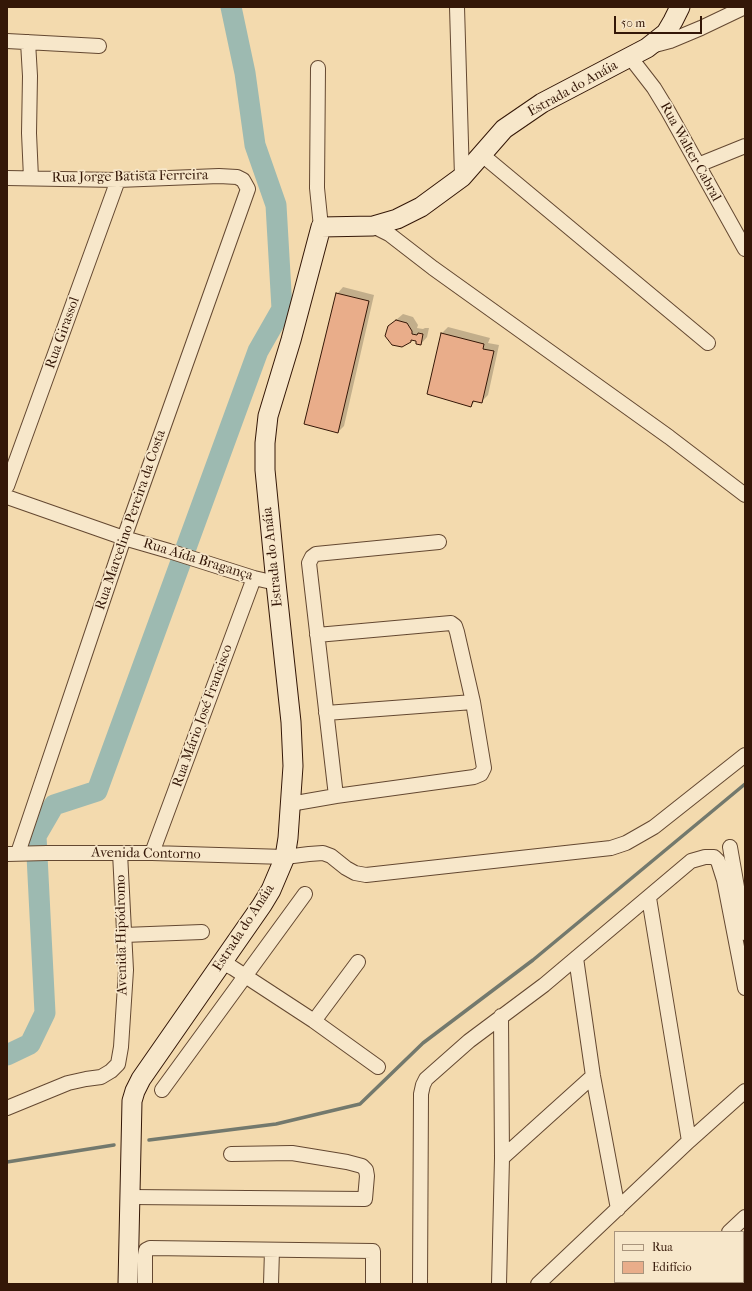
<!DOCTYPE html>
<html>
<head>
<meta charset="utf-8">
<style>
  body { margin:0 }
  #map { position:relative; width:752px; height:1291px; overflow:hidden; background:#f3daae; font-family:"IM FELL French Canon",serif }
  canvas { display:block }
  .frame { position:absolute; inset:0; border:8px solid #341707; pointer-events:none }
  .legend { position:absolute; left:614px; top:1231px; width:130px; height:52px; box-sizing:border-box; background:#f7e7ca; border:1px solid #a9947c; margin:0; padding:5px 7px; list-style:none; font-size:12px; color:#341707 }
  .legend li { display:flex; align-items:center; gap:8px; height:20px }
  .legend b { width:20px; border:1px solid #a9947c }
  .scale { position:absolute; left:614px; top:16px; width:88px; height:18px; box-sizing:border-box; border:2px solid #341707; border-top:0; padding-left:5px; font-size:12px; line-height:14px; white-space:nowrap; color:#341707; -webkit-text-stroke:3px #f7e7ca; paint-order:stroke }
</style>
</head>
<body>
<div id="map">
<canvas width="752" height="1291"></canvas>
<div class="frame"></div>
<ul class="legend">
<li><b style="height:5px;background:#f7e7ca"></b>Rua</li>
<li><b style="height:11px;background:#e9ad8a"></b>Edifício</li>
</ul>
<div class="scale">50 m</div>
</div>
<script>
const c = document.querySelector('canvas').getContext('2d');
c.lineJoin = 'round';
function fill(path, color) {
  c.fillStyle = color;
  c.fill(path, 'evenodd');
}
function shape(rows) {
  const path = new Path2D();
  for (const r of rows) {
    path.moveTo(r[0], r[1]);
    for (let i = 2; i < r.length; i += 2) path.lineTo(r[i], r[i + 1]);
  }
  return path;
}
function trace(path, color, width, dash) {
  c.strokeStyle = color;
  c.lineWidth = width;
  c.lineCap = dash ? 'butt' : 'round';
  c.setLineDash(dash || []);
  c.stroke(path);
}
function label(font, color, halo, rows, align = 'center') {
  c.font = font + ' "IM FELL French Canon",serif';
  c.lineWidth = 3.5;
  c.setLineDash([]);
  c.textBaseline = 'middle';
  c.strokeStyle = halo;
  c.fillStyle = color;
  for (const [text, x, y, turn = 0] of rows) {
    c.save();
    c.translate(x, y);
    c.rotate((+turn || 0) * Math.PI / 180);
    c.textAlign = isNaN(turn) ? turn : align;
    if (halo) c.strokeText(text, 0, 0);
    c.fillText(text, 0, 0);
    c.restore();
  }
}
const shadow = shape([
  [343,287,374,295,344,426,338,432,337,294],
  [403,314,413,317,418,325,417,328,423,329,425,328,429,328,427,337,421,344,417,340,412,339,410,342,389,326],
  [448,327,490,338,488,343,499,345,488,395,482,401,476,400,471,406,442,333]
]);
const stream = shape([
  [149,1140,276,1124,360,1104,423,1043,533,960,745,784],
  [7,1162,114,1145]
]);
const river = shape([
  [7,1055,30,1044,45,1013,36,836,54,805,97,791,258,351,282,309,276,205,255,145,245,73,231,7]
]);
const building = shape([
  [336,293,369,301,338,433,304,424,336,293],
  [396,320,407,323,412,331,412,334,417,335,418,333,423,334,421,345,416,344,416,341,411,340,411,342,402,347,392,345,385,336,388,326,396,320],
  [441,333,484,344,483,349,494,351,482,403,473,401,471,407,427,394,441,333]
]);
const street = shape([
  [457,7,462,177],
  [7,41,99,46],
  [28,42,30,76,29,133,31,178],
  [655,45,670,41,701,28,745,7],
  [630,57,654,88,668,111,745,249],
  [318,68,317,188,321,227],
  [481,154,708,343],
  [698,165,745,146],
  [7,178,118,180,219,176,237,177,243,180,248,189,124,538,18,853],
  [373,226,389,234,433,268,669,437,745,495],
  [7,486,118,180],
  [7,497,124,538,169,551,254,578,276,583],
  [317,635,451,623,455,626,457,632,473,702],
  [336,796,309,563,312,557,316,554,439,542],
  [290,804,336,796,474,777,481,774,484,768,473,702,326,713],
  [730,847,745,933],
  [152,853,254,578],
  [7,854,47,853,152,853,285,857,309,854,323,853,331,856,346,868,355,873,366,875,611,848,626,843,654,827,745,755],
  [649,898,689,1141],
  [124,935,202,932],
  [576,958,593,1076,618,1209],
  [222,962,233,968,314,1021,378,1067],
  [314,1021,358,962],
  [162,1090,305,894],
  [7,1108,68,1083,86,1079,101,1077,111,1071,118,1064,121,1047,126,970,120,853],
  [502,1158,593,1076],
  [130,1197,365,1199,367,1176,366,1170,362,1166,347,1162,292,1153,231,1154],
  [729,1232,745,1217],
  [145,1284,145,1255,146,1250,150,1248,373,1251,373,1284],
  [271,1284,272,1250],
  [420,1284,421,1094,423,1085,426,1079,469,1041,544,985,691,861,705,857,714,857,718,861,724,880,745,988],
  [499,1284,502,1158,501,1016],
  [538,1284,689,1141,745,1091],
  [673,1284,675,1282]
]);
const secondary = shape([
  [128,1284,132,1101,135,1091,141,1079,262,905,271,890,285,857,288,838,293,766,291,722,276,583,265,470,265,443,268,416,291,340,321,227,373,226,397,219,421,207,462,177,504,129,542,103,647,48,666,33,673,21,680,7]
]);
const streetNames = [
  ["Estrada do Anáia",573,89,-29],
  ["Rua Walter Cabral",690,152,61],
  ["Rua Jorge Batista Ferreira",130,177,-1],
  ["Rua Girassol",63,333,-70],
  ["Rua Marcelino Pereira da Costa",131,520,-71],
  ["Estrada do Anáia",273,557,-96],
  ["Rua Aída Bragança",198,560,17],
  ["Rua Mário José Francisco",203,716,-70],
  ["Avenida Contorno",146,854,1],
  ["Estrada do Anáia",244,928,-57],
  ["Avenida Hipódromo",122,935,-91]
];
fill(shadow, '#0003');
trace(stream, '#73796d', 3.5);
trace(river, '#9dbab1', 21);
fill(building, '#e9ad8a');
trace(building, '#341707', 1);
trace(street, '#644831', 16);
trace(secondary, '#341707', 21);
trace(street, '#f7e7ca', 14);
trace(secondary, '#f7e7ca', 19);
label('14px', '#341707', '#f7e7ca', streetNames);
</script>
</body>
</html>
